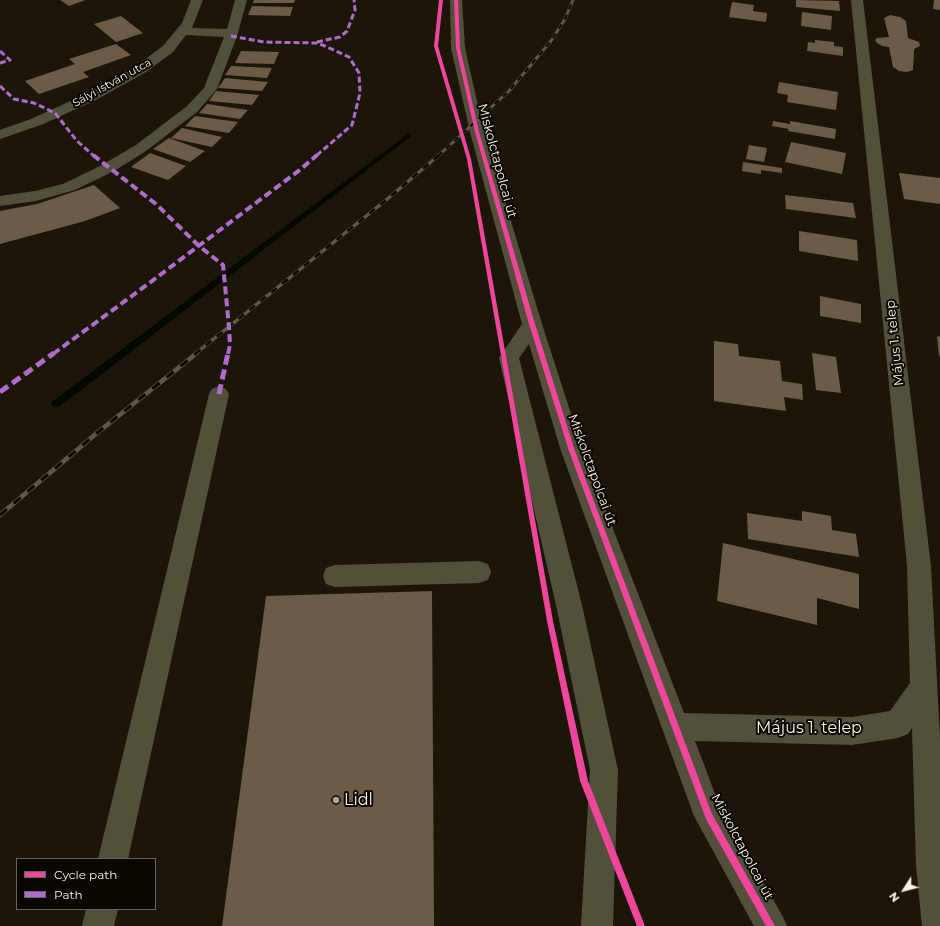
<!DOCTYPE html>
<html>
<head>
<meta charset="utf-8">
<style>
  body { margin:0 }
  #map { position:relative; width:940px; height:926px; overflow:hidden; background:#1c1608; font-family:Montserrat,sans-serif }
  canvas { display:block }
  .legend { position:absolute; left:16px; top:858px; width:140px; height:52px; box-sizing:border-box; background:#0a0600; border:1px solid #6a655a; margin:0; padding:5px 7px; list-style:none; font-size:12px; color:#faf3e2 }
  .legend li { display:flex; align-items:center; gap:8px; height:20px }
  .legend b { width:20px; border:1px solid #6a655a }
  .north { position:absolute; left:884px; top:870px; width:40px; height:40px; -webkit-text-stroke:3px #0a0600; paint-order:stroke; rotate:234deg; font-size:11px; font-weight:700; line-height:16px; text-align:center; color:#faf3e2 }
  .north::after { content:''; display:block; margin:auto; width:14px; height:18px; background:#faf3e2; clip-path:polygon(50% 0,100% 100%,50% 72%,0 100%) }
</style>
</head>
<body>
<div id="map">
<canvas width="940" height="926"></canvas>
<ul class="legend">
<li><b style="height:5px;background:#ed469a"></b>Cycle path</li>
<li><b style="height:5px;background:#b06ccc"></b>Path</li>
</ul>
<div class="north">N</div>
</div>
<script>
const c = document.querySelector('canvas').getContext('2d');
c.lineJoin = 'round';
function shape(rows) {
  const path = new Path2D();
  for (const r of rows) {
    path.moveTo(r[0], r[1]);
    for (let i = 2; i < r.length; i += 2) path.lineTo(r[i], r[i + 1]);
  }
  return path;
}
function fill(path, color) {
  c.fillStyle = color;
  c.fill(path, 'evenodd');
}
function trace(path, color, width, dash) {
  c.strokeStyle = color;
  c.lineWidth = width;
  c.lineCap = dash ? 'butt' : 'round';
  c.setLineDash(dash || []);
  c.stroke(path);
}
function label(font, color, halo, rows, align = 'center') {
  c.font = font + ' Montserrat,sans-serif';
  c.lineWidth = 4;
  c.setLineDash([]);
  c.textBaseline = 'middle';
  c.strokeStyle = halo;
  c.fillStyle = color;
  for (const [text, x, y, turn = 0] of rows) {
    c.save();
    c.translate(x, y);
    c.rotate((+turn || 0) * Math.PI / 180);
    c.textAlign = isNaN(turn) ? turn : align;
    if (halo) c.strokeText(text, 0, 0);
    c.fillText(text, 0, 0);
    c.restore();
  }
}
const stream = shape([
  [408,134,411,136,410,137,59,407,53,407,51,404,53,401,408,134]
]);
const building = shape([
  [60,0,86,0,69,6],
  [254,0,295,0,294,3,253,3],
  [796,0,839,1,840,11,796,7],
  [934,0,940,0,940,10,933,9],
  [732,2,754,5,753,11,767,13,766,22,729,17],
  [252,6,293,7,290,16,248,15],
  [802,12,832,16,831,30,801,26],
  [890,15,900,17,906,21,908,38,919,42,920,46,914,49,913,70,907,72,899,71,893,67,889,47,882,46,877,43,875,40,877,38,889,37,884,18],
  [121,16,143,33,116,42,94,24],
  [815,40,834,42,834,46,843,47,843,56,807,51,808,42,815,43],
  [116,44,131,55,83,72,89,77,39,94,25,81,75,64,69,59],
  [241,51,279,52,274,64,235,63],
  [231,66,272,68,267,78,225,75],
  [225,78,268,82,262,91,218,88],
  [779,82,838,92,836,110,787,102,788,95,777,93],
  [216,91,259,95,252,105,209,101],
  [207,104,248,110,240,119,199,113],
  [195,116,238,122,229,133,185,126],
  [773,121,790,124,790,121,836,129,835,139,788,131,789,129,772,126],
  [182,128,222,137,212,147,171,138],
  [169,138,205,151,190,162,153,149],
  [791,142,846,153,842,174,785,162],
  [749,145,767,148,764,162,746,159],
  [150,153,186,166,168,180,131,167],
  [743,162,782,168,782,173,761,170,761,174,742,171],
  [899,173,940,178,940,204,904,199],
  [94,185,120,208,85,221,0,244,0,211,37,204],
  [785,195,853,203,856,218,786,209],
  [799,231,857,240,858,261,799,251],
  [820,296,861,304,861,323,820,316],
  [937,336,940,337,940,356,939,356],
  [714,341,738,344,739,356,780,361,782,381,802,384,803,400,784,397,786,411,714,401],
  [812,353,836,357,841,393,816,390],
  [802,511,831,516,832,530,856,534,859,557,748,539,747,513,802,521],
  [723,543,859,574,859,609,817,598,817,625,717,601],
  [432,591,434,926,222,926,266,596]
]);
const minor = shape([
  [191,0,203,0,192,28,227,29,235,0,247,0,237,36,217,89,197,112,146,151,114,171,75,190,36,201,0,206,0,196,35,191,63,184,102,165,136,145,187,106,204,88,224,37,186,35,173,52,146,72,96,100,41,125,0,139,0,130,31,119,86,94,136,66,163,46,182,23,191,0],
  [450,0,462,0,465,48,484,132,542,324,583,451,684,713,852,717,890,711,910,683,907,566,851,0,863,0,931,566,940,739,940,926,922,926,916,866,912,728,908,734,898,738,852,745,695,741,720,807,782,915,787,926,754,926,694,816,561,451,529,344,519,358,582,605,618,770,613,926,581,926,590,770,556,605,499,358,522,324,470,132,451,48,450,0],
  [219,386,226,389,229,394,128,859,98,859,209,394,212,389,219,386],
  [479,561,488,564,491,572,488,580,479,583,335,587,326,584,323,576,326,568,335,565,479,561],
  [86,909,118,909,114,926,82,926,86,909]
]);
const railFar2 = shape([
  [438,156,509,91,551,41,565,19,573,0]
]);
const railFar1 = shape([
  [195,354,391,196,439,155]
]);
const rail = shape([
  [0,515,97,433,197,353]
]);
const quietFar2 = shape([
  [231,36,264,42,318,43,349,57,359,73,360,93,352,125,316,156],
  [317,42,340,37,347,31,355,10,354,0],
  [0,51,10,60,0,63],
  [0,86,14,99,34,103,55,113,77,141,94,156]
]);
const quietFar1 = shape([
  [93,155,156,204,199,246,223,265,229,327,230,345,228,354],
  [53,354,148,284,301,169,317,155]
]);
const quiet = shape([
  [0,392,54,353],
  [219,394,228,353]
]);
const cycleway = shape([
  [439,0,443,0,438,46,471,159,553,621,588,781,645,926,637,926,580,781,547,621,467,159,434,46,439,0],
  [454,0,458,0,460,48,479,132,535,324,575,451,712,814,775,926,766,926,706,819,569,451,529,324,475,132,456,48,454,0]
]);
const markers = [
  [336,800,4,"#aca696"]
];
const farStreetnames = [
  ["Sályi István utca",112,83,-29]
];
const streetNames = [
  ["Miskolctapolcai út",497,161,75],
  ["Május 1. telep",895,343,-96],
  ["Miskolctapolcai út",592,470,70],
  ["Miskolctapolcai út",742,847,62]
];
const nearStreetnames = [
  ["Május 1. telep",809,728]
];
const nearPoinames = [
  ["Lidl",344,800]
];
fill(stream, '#030901');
fill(building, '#6b5b47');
fill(minor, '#52503b');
trace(railFar2, '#5b5849', 3);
trace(railFar1, '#5b5849', 3.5);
trace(rail, '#5b5849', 4.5);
trace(railFar2, '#0a0600', 2, [5.5]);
trace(railFar1, '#0a0600', 2.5, [7]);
trace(rail, '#0a0600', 3, [9]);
trace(quietFar2, '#b06ccc', 3, [6, 3]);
trace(quietFar1, '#b06ccc', 4, [8, 4]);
trace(quiet, '#b06ccc', 5, [10, 5]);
fill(cycleway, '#ed469a');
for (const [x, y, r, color] of markers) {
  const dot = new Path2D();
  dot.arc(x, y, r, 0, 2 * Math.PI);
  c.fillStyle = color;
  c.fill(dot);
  trace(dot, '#0a0600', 1.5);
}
label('11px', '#faf3e2', '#0a0600', farStreetnames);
label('13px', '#faf3e2', '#0a0600', streetNames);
label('16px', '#faf3e2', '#0a0600', nearStreetnames);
label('16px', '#faf3e2', '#0a0600', nearPoinames, 'left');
</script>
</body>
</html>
